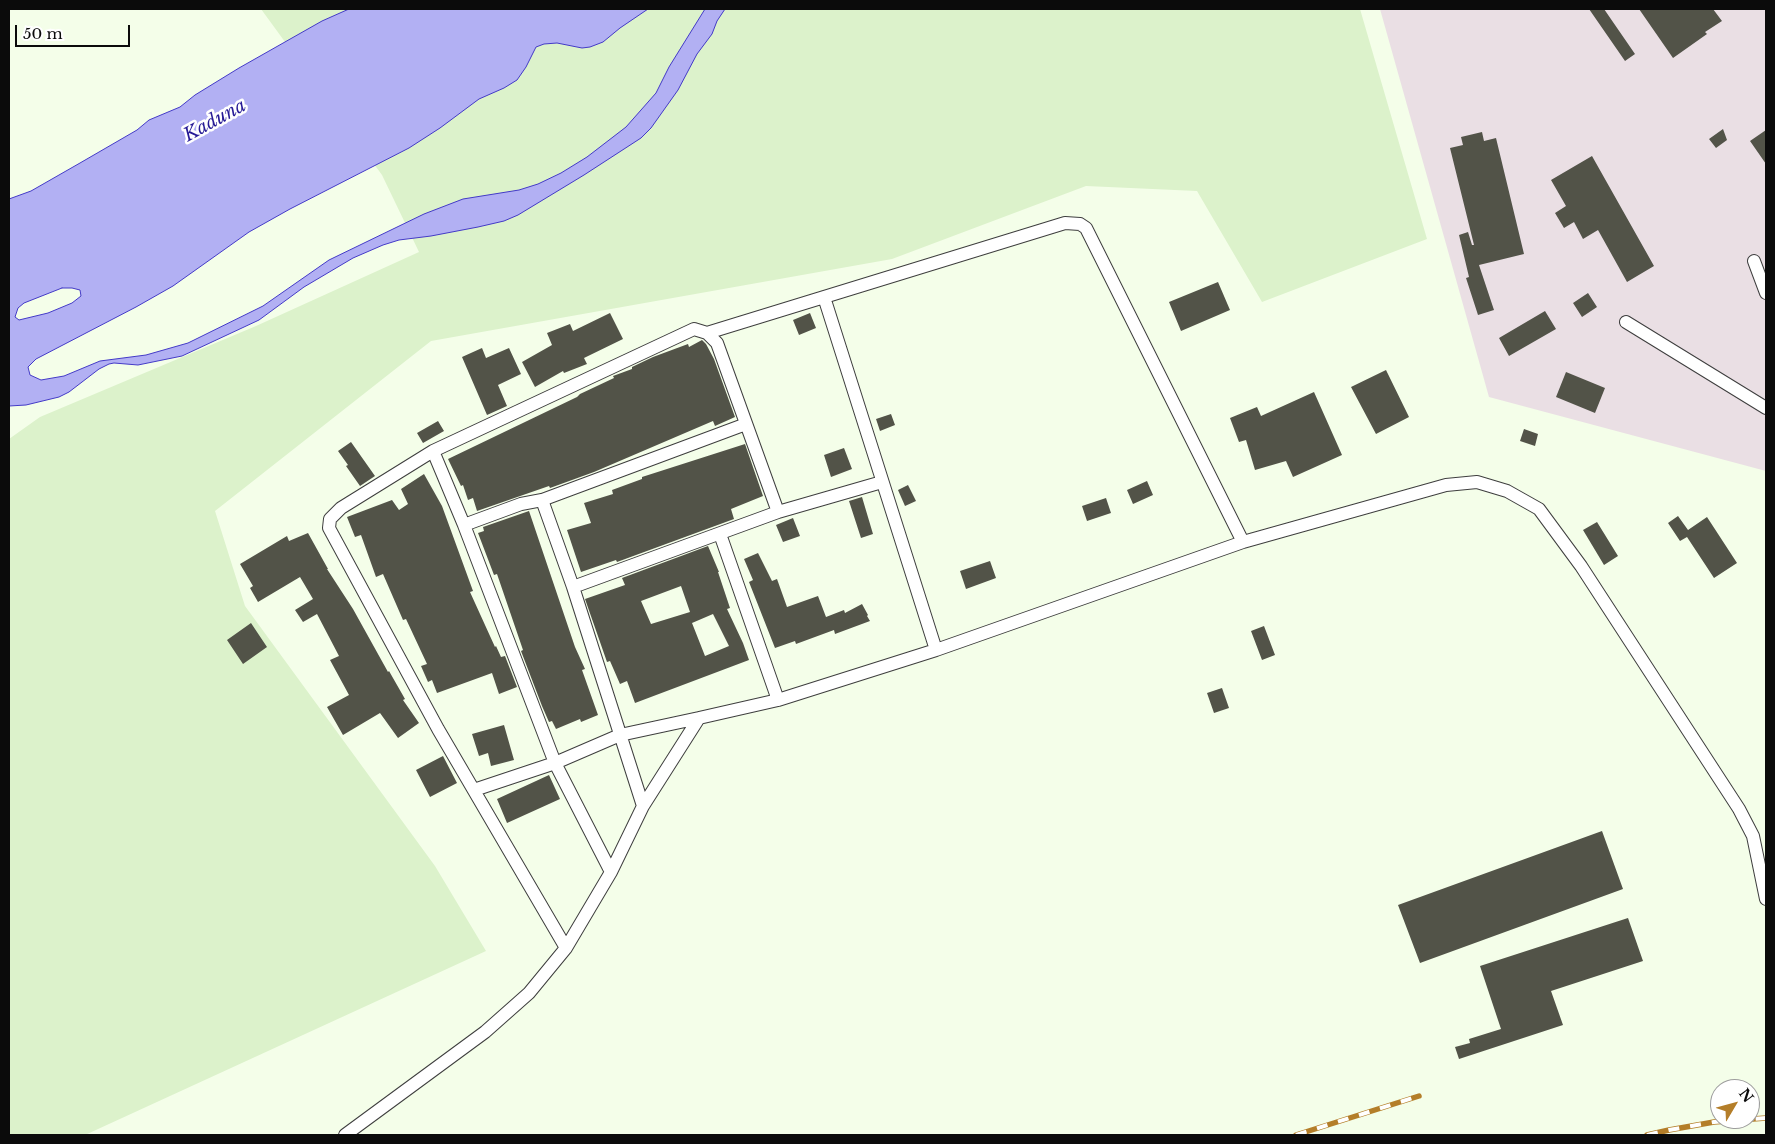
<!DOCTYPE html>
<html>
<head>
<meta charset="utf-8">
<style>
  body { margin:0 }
  #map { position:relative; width:1775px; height:1144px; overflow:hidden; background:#f4fee9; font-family:"Libre Baskerville",serif }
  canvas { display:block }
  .frame { position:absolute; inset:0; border:10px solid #0b0b0b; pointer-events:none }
  .north { position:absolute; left:1710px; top:1079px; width:50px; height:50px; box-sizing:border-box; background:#fff; border:1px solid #9d9d9d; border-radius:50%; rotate:53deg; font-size:14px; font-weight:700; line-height:20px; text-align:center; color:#0b0b0b }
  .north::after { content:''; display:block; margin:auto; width:18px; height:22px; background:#b47e29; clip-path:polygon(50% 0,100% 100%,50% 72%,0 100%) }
  .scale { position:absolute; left:15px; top:25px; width:115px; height:22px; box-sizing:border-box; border:2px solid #0b0b0b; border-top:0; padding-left:6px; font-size:15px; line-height:18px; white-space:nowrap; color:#0b0b0b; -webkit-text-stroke:4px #fff; paint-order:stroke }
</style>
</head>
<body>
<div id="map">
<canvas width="1775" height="1144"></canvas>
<div class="frame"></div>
<div class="north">N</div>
<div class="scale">50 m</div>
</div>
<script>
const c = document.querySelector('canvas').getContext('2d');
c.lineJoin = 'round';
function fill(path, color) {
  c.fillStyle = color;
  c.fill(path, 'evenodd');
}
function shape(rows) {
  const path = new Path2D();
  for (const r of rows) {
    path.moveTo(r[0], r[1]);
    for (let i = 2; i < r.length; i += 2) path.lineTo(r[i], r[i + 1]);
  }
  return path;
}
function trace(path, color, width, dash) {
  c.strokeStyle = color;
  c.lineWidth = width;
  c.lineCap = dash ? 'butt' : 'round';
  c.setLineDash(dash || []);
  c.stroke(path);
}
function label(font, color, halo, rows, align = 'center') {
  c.font = font + ' "Libre Baskerville",serif';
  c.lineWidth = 5;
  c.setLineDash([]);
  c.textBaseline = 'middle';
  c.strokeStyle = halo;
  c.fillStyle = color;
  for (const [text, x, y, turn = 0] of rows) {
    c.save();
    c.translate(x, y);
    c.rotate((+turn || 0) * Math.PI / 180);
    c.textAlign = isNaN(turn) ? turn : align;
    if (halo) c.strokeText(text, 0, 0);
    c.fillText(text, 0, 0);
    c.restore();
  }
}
const industrial = shape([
  [1380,9,1766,9,1766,471,1489,397]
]);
const farmland = shape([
  [261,9,1360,9,1427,239,1262,302,1197,191,1086,186,892,259,431,341,215,511,245,606,435,866,486,951,85,1135,9,1135,9,439,40,417,256,326,419,252,382,175]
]);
const water = shape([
  [349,9,648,9,620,28,603,42,590,47,582,48,557,43,544,44,536,47,526,67,517,80,504,88,479,99,440,128,409,148,290,209,249,232,173,286,136,307,36,359,28,367,30,375,41,380,64,376,100,361,146,355,188,343,263,306,329,260,424,214,463,199,519,190,538,184,561,173,587,157,626,127,656,93,669,67,705,9,725,9,717,21,712,34,697,54,678,90,651,128,641,138,584,175,518,215,504,221,478,227,431,236,399,240,383,245,353,258,304,287,259,320,182,356,138,365,114,363,109,364,99,369,69,392,59,397,26,405,9,406,9,199,31,191,80,163,137,130,149,120,180,107,195,95,239,68,322,21,349,9],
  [62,288,72,288,80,290,81,296,72,303,48,313,19,320,15,317,18,308,24,303,62,288]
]);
const building = shape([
  [1589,9,1604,9,1635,54,1625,61],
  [1639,9,1713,9,1722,21,1705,32,1707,34,1673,58],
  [1723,129,1727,140,1716,148,1709,139],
  [1766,130,1766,164,1750,141],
  [1482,132,1484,141,1496,138,1524,254,1479,265,1494,310,1478,315,1466,278,1469,277,1459,235,1468,232,1472,245,1474,245,1450,148,1463,145,1461,137],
  [1592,156,1654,266,1627,282,1598,230,1583,239,1574,222,1564,228,1555,213,1566,206,1551,180],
  [1218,282,1230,310,1181,331,1169,302],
  [1588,293,1597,307,1582,317,1573,303],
  [1545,311,1556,329,1509,356,1499,338],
  [610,313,623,339,584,358,587,364,564,373,563,371,535,387,522,362,552,345,547,333,570,324,573,331],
  [810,313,816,328,799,335,793,320],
  [702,340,706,344,714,359,735,417,715,426,713,421,594,472,550,488,549,486,477,511,473,498,468,500,463,485,461,486,448,459,577,397,580,394,614,378,613,376,632,369,632,367,653,357,688,344,689,347],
  [482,348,486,358,509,348,521,374,498,385,507,406,487,415,462,357],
  [1386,370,1409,417,1376,434,1351,387],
  [1566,372,1605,388,1595,413,1556,397],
  [1314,392,1342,455,1293,477,1286,461,1255,470,1246,440,1239,442,1230,418,1257,407,1261,416],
  [891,414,895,425,880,431,876,419],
  [438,421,444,431,423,443,417,433],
  [1524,429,1538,434,1535,446,1520,441],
  [351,442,375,476,360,486,346,466,348,465,338,451],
  [745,444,763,496,731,509,734,519,617,562,616,560,581,572,567,530,591,523,584,503,613,494,612,490,642,479,642,477],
  [844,448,852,469,831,477,824,455],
  [424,474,442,506,473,591,470,592,495,647,496,646,501,657,505,656,517,687,499,694,492,673,437,693,432,680,428,682,421,666,427,664,406,619,403,620,383,574,376,577,361,535,355,537,347,517,392,500,399,510,408,504,401,489],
  [1147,481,1153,495,1133,504,1127,490],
  [908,485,916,501,905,506,898,490],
  [862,497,873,534,861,538,849,501],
  [1106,498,1111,513,1087,521,1082,506],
  [529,511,575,647,585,669,582,670,598,715,581,722,580,719,556,729,552,721,549,722,542,706,521,651,523,650,497,574,494,575,478,533,484,531,483,527],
  [1678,516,1688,530,1707,517,1737,563,1714,578,1687,537,1680,541,1668,523],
  [793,518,800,536,783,542,776,525],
  [1597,522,1618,556,1604,565,1583,530],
  [308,533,328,569,327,569,353,609,388,672,389,671,405,699,403,700,419,723,398,738,380,713,343,735,327,707,349,695,330,660,339,656,317,614,303,622,295,610,313,599,300,577,258,602,250,588,253,586,240,564,287,536,289,541],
  [708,546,719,572,718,572,730,608,727,609,743,643,749,660,635,703,627,681,620,684,610,661,607,662,585,599,625,585,622,578],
  [681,586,690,612,651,624,641,601],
  [713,614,729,646,705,656,692,623],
  [758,553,772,581,777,579,787,607,818,596,826,617,844,610,845,613,862,604,868,615,867,616,870,621,835,634,834,630,796,644,795,641,775,648,749,582,753,580,744,559],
  [990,561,996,578,966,589,960,571],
  [251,623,267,647,243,664,227,640],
  [1264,626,1275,655,1262,660,1251,631],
  [1222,688,1229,708,1214,713,1207,693],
  [504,725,514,760,491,766,488,753,479,756,472,734],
  [443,756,457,783,430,797,416,770],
  [549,775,560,799,507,823,497,799],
  [1602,831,1623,889,1420,963,1398,905],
  [1628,918,1643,961,1551,991,1563,1025,1459,1059,1455,1047,1470,1043,1469,1039,1501,1029,1480,966]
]);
const minor = shape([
  [1754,261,1766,293],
  [824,297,936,650],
  [1626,322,1766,408],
  [707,333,1065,223,1080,224,1086,228,1243,542],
  [433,451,464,525,555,763,611,872],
  [542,500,573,587,643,806],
  [464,525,521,504,542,500,746,424],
  [720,534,778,700],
  [573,587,778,512,882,482],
  [474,790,555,763,620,735,699,718],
  [566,948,438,729,329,528,330,519,341,508,433,451,694,329,707,333,717,343,778,512],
  [345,1135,485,1032,529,993,566,948,611,872,643,806,699,718,778,700,936,650,1243,542,1446,485,1477,482,1507,491,1539,509,1581,566,1739,809,1753,836,1766,899]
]);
const rail = shape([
  [1296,1135,1419,1096],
  [1647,1135,1669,1130,1714,1122,1766,1118]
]);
const waterNames = [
  ["Kaduna",215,121,-29]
];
fill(industrial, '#eadfe4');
fill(farmland, '#dcf2cb');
fill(water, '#b2b0f3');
trace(water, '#433ac7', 1);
fill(building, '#525348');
trace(minor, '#3e3e3e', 14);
trace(minor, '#fff', 12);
trace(rail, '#b47e29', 5.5);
trace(rail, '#fff', 4, [11]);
label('italic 18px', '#261a96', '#fff', waterNames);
</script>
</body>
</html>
